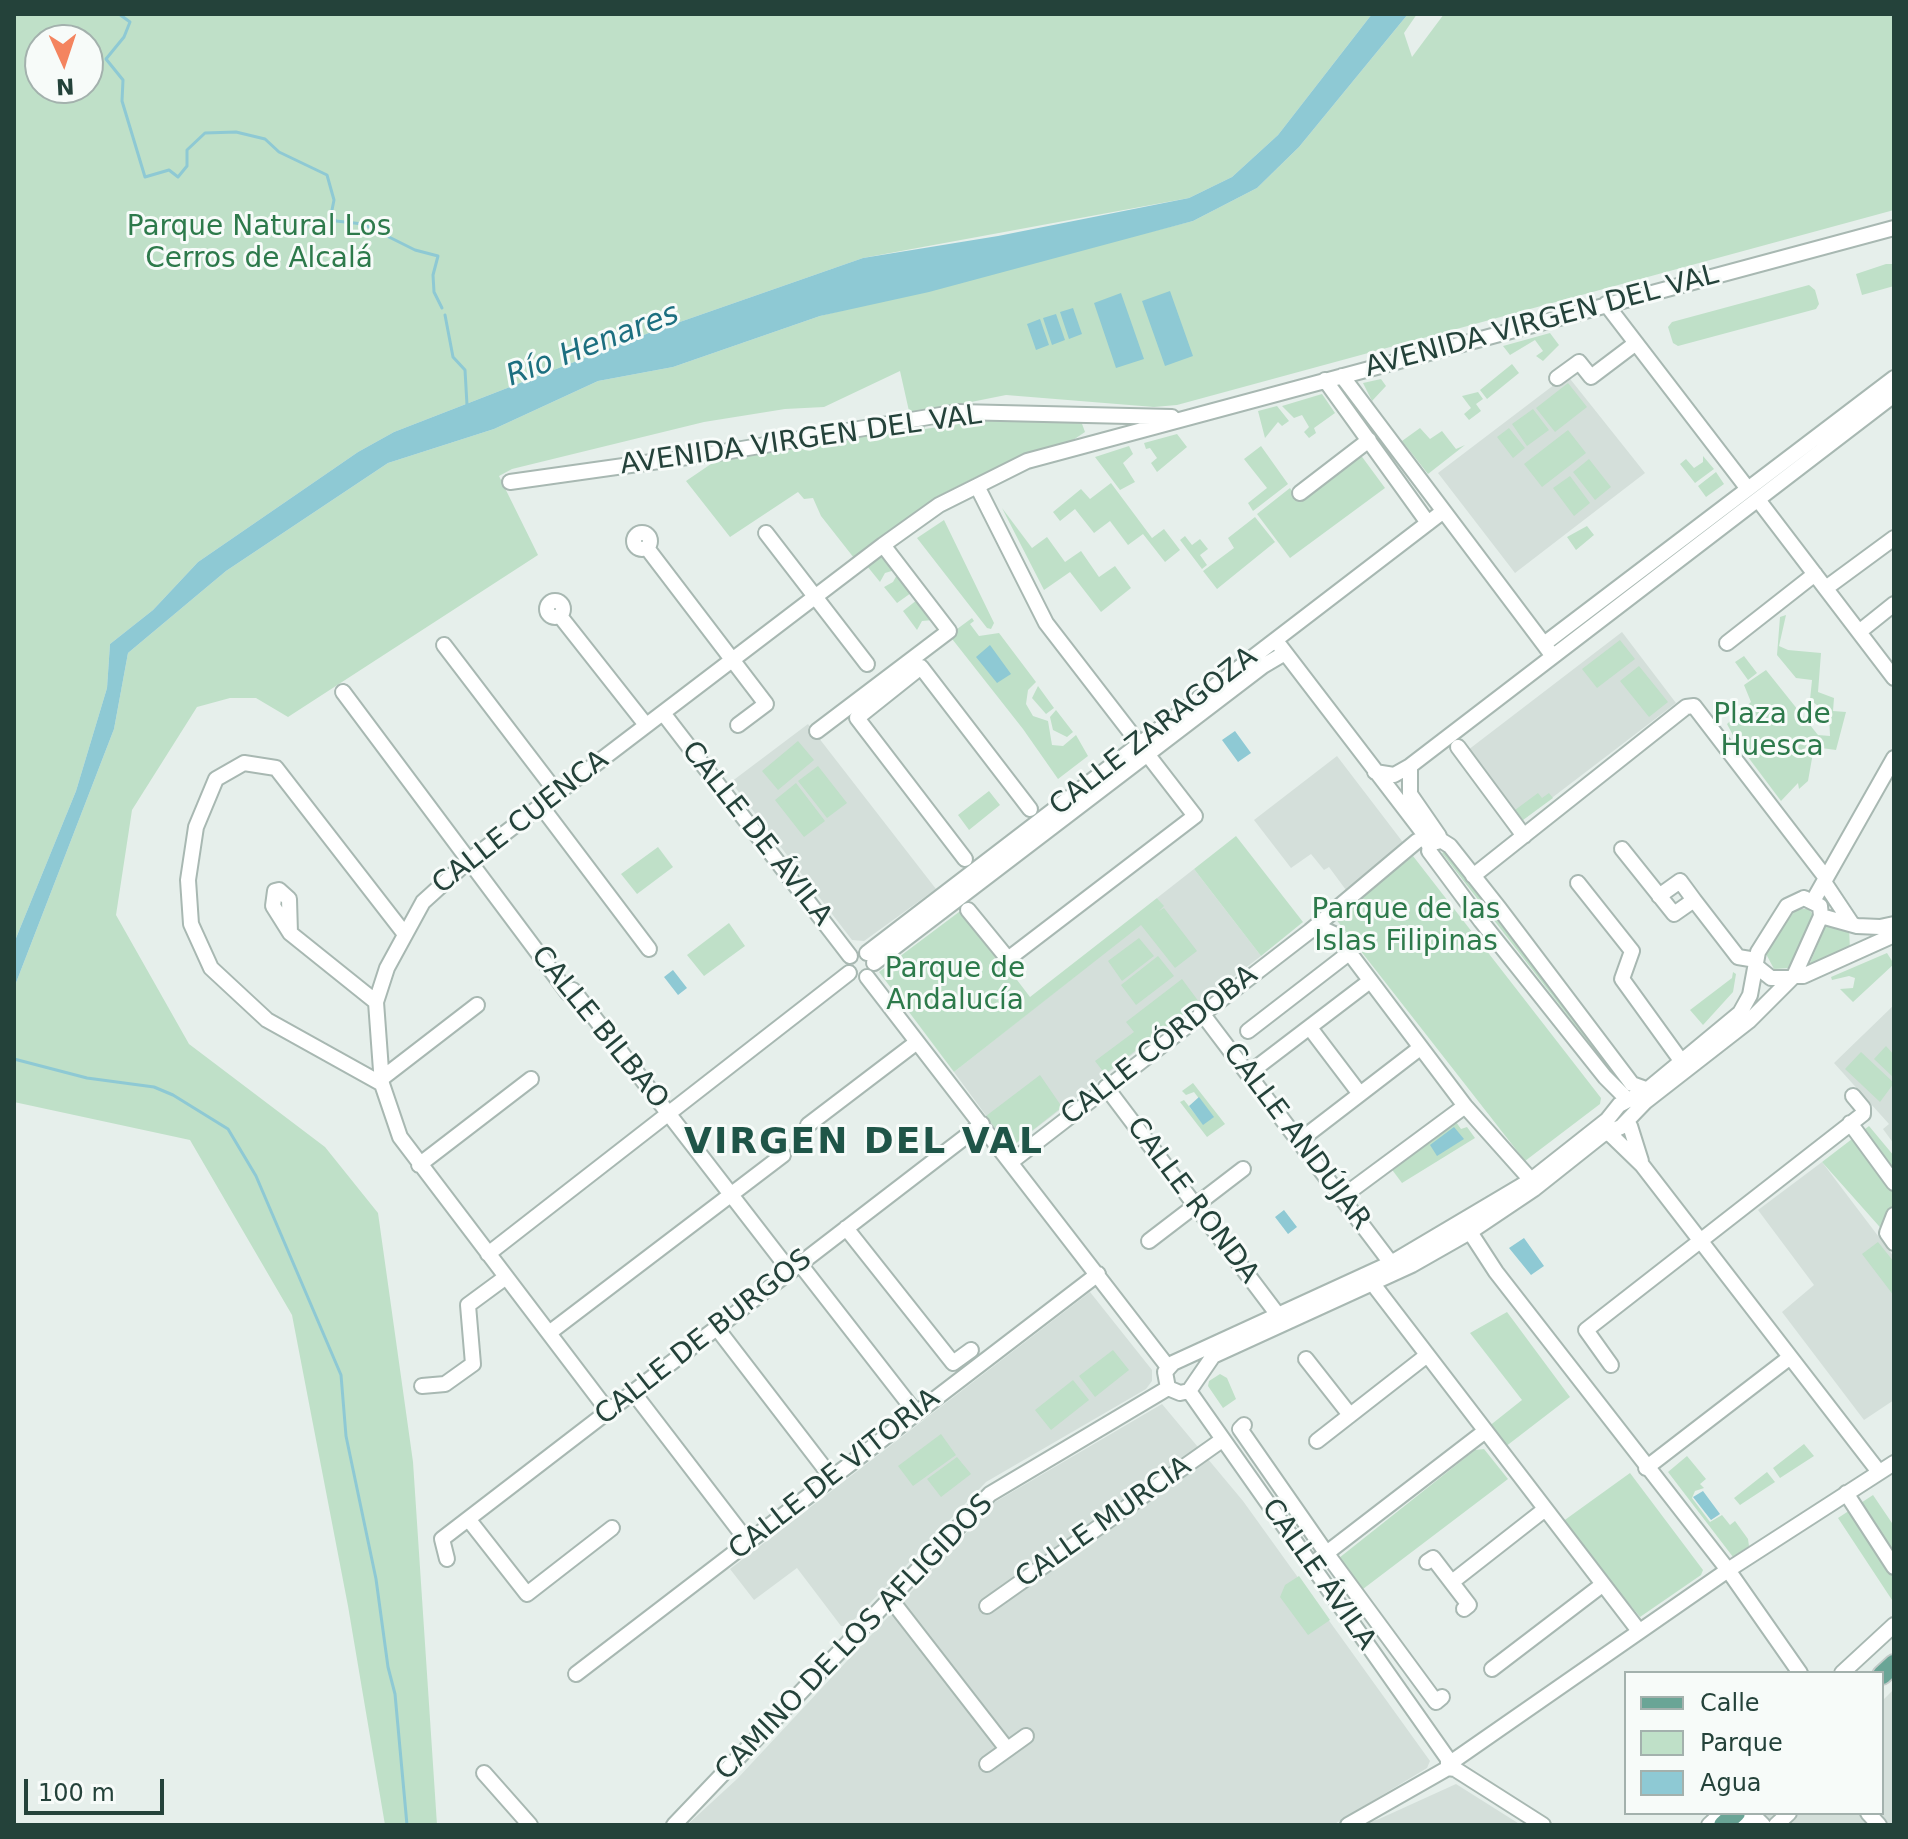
<!DOCTYPE html>
<html>
<head>
<meta charset="utf-8">
<style>
  body { margin:0 }
  #map { position:relative; width:1908px; height:1839px; overflow:hidden; background:#e6efeb; font-family:"DejaVu Sans",sans-serif }
  canvas { display:block }
  .frame { position:absolute; inset:0; border:16px solid #24423a; pointer-events:none }
  .legend { position:absolute; left:1624px; top:1671px; width:260px; height:144px; box-sizing:border-box; background:#f7fbf9; border:2px solid #a3b1ad; margin:0; padding:10px 14px; list-style:none; font-size:24px; color:#24423a }
  .legend li { display:flex; align-items:center; gap:16px; height:40px }
  .legend b { width:40px; border:2px solid #a3b1ad }
  .north { position:absolute; left:24px; top:24px; width:80px; height:80px; box-sizing:border-box; background:#f7fbf9; border:2px solid #a3b1ad; border-radius:50%; rotate:177deg; font-size:22px; font-weight:700; line-height:32px; text-align:center; color:#24423a }
  .north::after { content:''; display:block; margin:auto; width:28px; height:36px; background:#f4845f; clip-path:polygon(50% 0,100% 100%,50% 72%,0 100%) }
  .scale { position:absolute; left:24px; top:1779px; width:140px; height:36px; box-sizing:border-box; border:4px solid #24423a; border-top:0; padding-left:10px; font-size:24px; line-height:28px; white-space:nowrap; color:#24423a; -webkit-text-stroke:6px #f7fbf9; paint-order:stroke }
</style>
</head>
<body>
<div id="map">
<canvas width="1908" height="1839"></canvas>
<div class="frame"></div>
<ul class="legend">
<li><b style="height:10px;background:#6aa596"></b>Calle</li>
<li><b style="height:22px;background:#bfe0c8"></b>Parque</li>
<li><b style="height:22px;background:#8ec9d4"></b>Agua</li>
</ul>
<div class="north">N</div>
<div class="scale">100 m</div>
</div>
<script>
const c = document.querySelector('canvas').getContext('2d');
c.lineJoin = 'round';
function fill(path, color) {
  c.fillStyle = color;
  c.fill(path, 'evenodd');
}
function shape(rows) {
  const path = new Path2D();
  for (const r of rows) {
    if (r.length === 3) {
      path.moveTo(r[0] + r[2], r[1]);
      path.arc(r[0], r[1], r[2], 0, 2 * Math.PI);
      continue;
    }
    path.moveTo(r[0], r[1]);
    for (let i = 2; i < r.length; i += 2) path.lineTo(r[i], r[i + 1]);
  }
  return path;
}
function trace(path, color, width, dash) {
  c.strokeStyle = color;
  c.lineWidth = width;
  c.lineCap = dash ? 'butt' : 'round';
  c.setLineDash(dash || []);
  c.stroke(path);
}
function label(font, color, halo, rows, align = 'center') {
  c.font = font + ' "DejaVu Sans",sans-serif';
  c.lineWidth = 6;
  c.setLineDash([]);
  c.textBaseline = 'middle';
  c.strokeStyle = halo;
  c.fillStyle = color;
  for (const [text, x, y, turn = 0] of rows) {
    c.save();
    c.translate(x, y);
    c.rotate((+turn || 0) * Math.PI / 180);
    c.textAlign = isNaN(turn) ? turn : align;
    if (halo) c.strokeText(text, 0, 0);
    c.fillText(text, 0, 0);
    c.restore();
  }
}
const built = shape([
  [1567,375,1645,473,1515,573,1438,473],
  [1622,632,1676,703,1523,820,1468,750],
  [808,724,936,889,864,941,852,940,731,782],
  [1337,756,1405,845,1346,890,1329,867,1324,870,1311,854,1291,868,1254,820],
  [1194,869,1261,956,1010,1148,954,1072,1163,906,1157,898],
  [1894,1005,1894,1144,1883,1129,1889,1124,1834,1063],
  [1822,1162,1894,1257,1894,1400,1864,1420,1782,1312,1814,1285,1758,1210],
  [1090,1292,1152,1370,1152,1381,1146,1389,986,1482,848,1626,841,1626,797,1568,754,1600,730,1569],
  [1162,1404,1243,1501,1430,1761,1427,1768,1333,1825,687,1825,737,1779,995,1502],
  [1894,1689,1894,1825,1750,1825,1763,1813,1882,1813,1882,1701],
  [1456,1784,1521,1825,1359,1825,1379,1819]
]);
const green = shape([
  [14,14,1372,14,1278,135,1232,177,1189,198,863,258,654,331,394,432,358,452,198,562,153,610,110,644,107,688,76,791,14,943],
  [40,40,88,40,88,88,40,88],
  [1408,14,1417,14,1404,33,1412,57,1444,14,1894,14,1894,210,1177,405,1154,407,1006,395,921,412,925,429,1013,416,1081,421,1085,432,1070,442,976,477,936,497,854,558,821,516,813,498,804,499,798,492,730,537,686,481,730,451,911,420,900,371,824,407,785,409,704,422,512,469,499,476,538,555,288,717,256,698,230,698,197,707,132,810,116,915,189,1044,325,1147,378,1213,413,1462,437,1825,385,1825,348,1606,292,1315,190,1140,14,1102,14,988,114,729,128,653,226,571,388,463,494,429,598,381,673,367,820,316,1193,221,1257,188,1299,147],
  [1886,264,1894,264,1894,286,1862,295,1856,274],
  [1809,285,1815,290,1819,304,1816,309,1678,346,1673,343,1668,327,1672,322],
  [1550,333,1559,345,1543,361,1536,356,1543,351,1535,340,1510,355,1503,346],
  [1512,364,1519,373,1487,399,1480,390],
  [1381,379,1386,386,1372,401,1363,383],
  [1568,383,1587,407,1555,432,1536,408],
  [1478,392,1483,399,1476,404,1481,411,1469,420,1464,414,1471,408,1462,396],
  [1322,394,1335,413,1314,428,1316,433,1309,438,1304,432,1309,427,1302,415,1294,418,1282,406],
  [1277,406,1289,421,1282,426,1278,422,1265,438,1258,411],
  [1533,409,1549,430,1527,446,1512,424],
  [1420,428,1430,439,1442,431,1456,449,1465,445,1428,474,1402,441],
  [1509,428,1525,448,1513,458,1497,437],
  [1568,430,1586,453,1542,487,1524,464],
  [1177,434,1187,447,1157,472,1151,463,1157,458,1150,448,1146,449,1144,443],
  [1129,446,1133,454,1123,463,1135,482,1120,490,1095,457],
  [1261,446,1288,484,1253,511,1248,503,1267,488,1244,459],
  [1357,450,1385,488,1290,558,1257,514,1290,488,1299,500],
  [1703,456,1714,469,1695,483,1680,464,1686,459,1694,468,1703,462],
  [1589,459,1611,487,1595,500,1573,472],
  [1716,472,1724,484,1706,497,1698,486],
  [1570,476,1590,503,1574,516,1553,488],
  [1111,483,1152,538,1164,529,1180,550,1165,562,1143,534,1128,545,1110,521,1094,533,1075,509,1060,521,1053,512,1081,489,1090,499],
  [1002,508,1032,548,1047,537,1065,562,1081,551,1099,577,1115,566,1131,588,1101,612,1070,572,1044,590],
  [1255,517,1275,542,1217,589,1203,571,1234,548,1228,538],
  [944,520,994,623,991,629,987,628,917,538],
  [1587,526,1594,535,1576,550,1567,537],
  [1185,536,1192,545,1200,539,1208,549,1200,555,1207,565,1202,569,1180,540],
  [883,554,895,570,885,573,880,582,867,566],
  [898,573,911,593,897,603,884,587,893,582],
  [917,600,933,620,922,621,917,630,903,611],
  [1786,615,1779,646,1788,650,1821,653,1818,692,1834,698,1833,711,1846,712,1836,750,1814,747,1808,781,1799,789,1798,783,1781,801,1736,741,1727,724,1751,702,1744,685,1766,670,1818,735,1830,736,1829,714,1810,700,1812,680,1796,678,1777,655,1780,617],
  [972,618,974,621,970,624,979,636,999,633,1036,682,1028,690,1026,704,1033,716,1048,721,1052,745,1063,746,1076,735,1088,756,1058,779,1023,729,949,635],
  [1620,640,1635,659,1597,688,1582,669],
  [1744,656,1757,673,1748,680,1735,662],
  [1639,666,1668,702,1649,717,1620,681],
  [1038,686,1054,708,1046,714,1032,698],
  [1056,710,1073,732,1067,737,1053,730,1050,717],
  [798,741,814,760,778,790,762,771],
  [818,766,847,803,827,818,798,781],
  [796,783,825,821,804,837,775,800],
  [989,791,1000,805,969,830,958,815],
  [1538,793,1542,798,1549,793,1553,798,1523,820,1515,810],
  [1236,836,1303,922,1261,956,1194,869],
  [658,847,673,867,637,894,621,874],
  [1448,849,1627,1082,1620,1083,1442,853],
  [1413,856,1601,1098,1600,1104,1525,1161,1335,918],
  [1157,898,1164,906,1159,911,1164,908,1197,951,1175,968,1141,925,954,1072,879,972,963,909,1030,997],
  [1796,909,1809,909,1815,919,1790,968,1774,969,1765,952],
  [1827,922,1849,928,1850,949,1808,968],
  [729,923,745,946,704,976,687,955],
  [1139,938,1154,956,1122,981,1108,961],
  [1887,953,1894,964,1853,1002,1840,989,1853,988,1855,978,1849,976,1832,980,1831,977],
  [1158,956,1174,976,1136,1005,1121,985],
  [1733,972,1736,974,1733,992,1703,1025,1690,1010,1732,978],
  [1182,979,1199,1002,1105,1074,1095,1061,1134,1032,1126,1022],
  [1886,1046,1894,1055,1894,1078,1874,1059],
  [1861,1052,1894,1083,1880,1102,1845,1069],
  [1040,1075,1062,1107,1010,1148,986,1116],
  [1193,1083,1225,1124,1207,1137,1180,1102,1184,1100,1203,1124,1213,1117,1194,1092,1186,1095,1182,1091],
  [1454,1119,1461,1129,1467,1127,1475,1138,1402,1183,1390,1167],
  [1869,1126,1894,1156,1894,1243,1822,1162],
  [1878,1242,1894,1262,1894,1296,1862,1254],
  [1507,1312,1570,1397,1505,1447,1488,1427,1522,1400,1470,1333],
  [1113,1350,1129,1370,1095,1397,1079,1376],
  [1220,1374,1227,1378,1236,1399,1223,1408,1208,1386,1209,1381],
  [1073,1380,1089,1400,1051,1430,1035,1410],
  [941,1434,956,1455,913,1486,898,1466],
  [1804,1444,1814,1456,1780,1478,1773,1468],
  [1484,1449,1508,1479,1363,1589,1339,1558,1475,1450],
  [1687,1456,1706,1479,1700,1484,1704,1488,1695,1491,1692,1498,1710,1522,1722,1515,1730,1525,1735,1521,1748,1539,1749,1546,1733,1557,1668,1472],
  [957,1457,971,1474,941,1497,927,1479],
  [1767,1472,1775,1482,1740,1505,1734,1498],
  [1630,1473,1703,1570,1701,1575,1640,1617,1562,1522],
  [1873,1495,1894,1526,1894,1603,1838,1518],
  [1299,1576,1330,1620,1308,1635,1280,1597,1285,1585]
]);
const water = shape([
  [1372,14,1408,14,1299,147,1257,188,1193,221,929,292,820,316,673,367,598,381,494,429,388,463,226,571,128,653,114,729,14,988,14,943,76,791,107,688,110,644,153,610,198,562,358,452,394,432,654,331,863,258,998,236,1189,198,1232,177,1278,135],
  [1170,291,1193,356,1165,366,1142,301],
  [1121,293,1144,359,1116,368,1094,303],
  [1073,308,1082,334,1069,339,1060,312],
  [1056,314,1065,340,1052,345,1043,318],
  [1040,319,1049,345,1036,350,1027,324],
  [990,645,1011,674,997,683,976,657],
  [1235,731,1251,753,1238,762,1222,740],
  [673,970,687,988,678,995,664,977],
  [1199,1097,1214,1117,1203,1125,1189,1106],
  [1454,1127,1464,1139,1437,1156,1430,1145],
  [1284,1210,1297,1227,1288,1234,1275,1217],
  [1524,1238,1544,1266,1531,1275,1509,1248],
  [1703,1491,1720,1514,1711,1520,1693,1497]
]);
const stream = shape([
  [119,14,130,22,124,37,106,59,123,80,122,101,145,177,169,170,178,177,187,166,187,150,205,133,236,132,265,139,279,152,327,175,334,200,331,215,336,221,363,224,415,250,438,256,433,275,434,292,442,308],
  [445,315,453,357,465,370,467,405],
  [14,1059,87,1078,154,1087,173,1095,228,1129,256,1176,341,1375,346,1436,376,1579,388,1667,395,1694,407,1825]
]);
const minor = shape([
  [1606,304,1748,489],
  [1342,376,1549,651],
  [1557,378,1579,362,1591,377,1636,343],
  [1325,380,1428,523],
  [510,482,730,451,958,412,1172,417],
  [1300,493,1369,440],
  [1759,501,1894,678],
  [642,541,8],
  [766,533,867,664],
  [647,548,766,704,738,725],
  [1826,588,1894,538],
  [555,609,8],
  [560,616,646,725],
  [1859,632,1894,604],
  [1727,643,1815,574],
  [1544,644,1894,378],
  [444,645,557,793],
  [1280,646,1424,834],
  [343,692,568,993,573,990,790,1271],
  [663,713,850,956],
  [817,731,949,631,883,545],
  [1458,747,1524,836],
  [1410,766,1410,794,1439,836,1437,842,1428,844,1424,834,1433,829],
  [1375,772,1394,775,1410,766,1894,395],
  [541,806,649,949],
  [1439,839,1450,846,1499,908,1632,1084,1643,1088],
  [1431,844,1429,851,1481,921,1605,1077,1627,1099],
  [1622,849,1674,914,1694,900,1738,957,1756,960],
  [965,859,857,718,921,667,1030,809],
  [1473,876,1686,707,1694,706,1826,878],
  [1824,882,1852,924],
  [1578,883,1632,951,1622,979,1682,1062],
  [1659,896,1680,881,1694,900],
  [1804,898,1820,906,1821,916,1794,976,1749,1021,1645,1102,1621,1127,1602,1135,1534,1189,1470,1232,1412,1265,1213,1356,1189,1391,1180,1393,1168,1388,1165,1372,1173,1363,1391,1263,1531,1180,1607,1120,1619,1105,1647,1090,1740,1013,1750,995,1758,952,1787,906,1804,898],
  [1813,901,1894,758],
  [968,910,1008,959,1195,816,1046,623,977,486],
  [1821,916,1857,926,1880,927,1894,924],
  [1310,931,1321,928,1336,935,1465,1106,1531,1180],
  [290,933,289,899,279,890,275,891,273,906,290,933,376,1002],
  [867,953,1441,513],
  [874,963,1263,666,1285,653],
  [1756,966,1771,978,1792,978],
  [1794,976,1803,976,1894,935],
  [867,977,1168,1367],
  [1201,1012,1391,1263],
  [1310,1028,1360,1094],
  [1248,1031,1349,953],
  [1248,1074,1370,981],
  [381,1079,477,1005],
  [382,1084,267,1020,211,968,191,924,188,880,196,827,216,779,244,763,276,768,404,933],
  [1106,1087,1278,1315],
  [1850,1123,1894,1183],
  [808,1125,917,1042],
  [1630,1126,1641,1161],
  [1610,1134,1642,1165,1879,1472],
  [1299,1141,1420,1048],
  [1011,1162,1310,931,1417,841],
  [419,1165,531,1079],
  [1342,1197,1465,1106],
  [1894,1215,1887,1233,1894,1243],
  [846,1228,953,1363,971,1350],
  [1470,1232,1496,1272,1728,1570,1800,1673],
  [1149,1241,1243,1169],
  [488,1254,849,973],
  [800,1264,916,1413],
  [1373,1284,1639,1631],
  [716,1327,832,1478],
  [549,1333,783,1155],
  [1306,1359,1350,1415],
  [1611,1365,1586,1330,1863,1114,1863,1108,1853,1096],
  [422,1386,445,1384,473,1364,468,1305,506,1277],
  [1189,1391,1448,1759,1448,1768,1455,1769,1543,1825],
  [633,1392,748,1542],
  [608,1411,400,1137,382,1084,376,1002,387,968,423,902,467,862,883,545,939,505,1027,461,1894,228],
  [1244,1425,1240,1429,1327,1554,1436,1702,1442,1697],
  [1317,1441,1426,1356],
  [1646,1468,1789,1358],
  [1846,1493,1894,1567],
  [469,1520,527,1594,612,1528],
  [447,1559,442,1539,982,1124],
  [1427,1562,1433,1558,1469,1605,1464,1609],
  [1311,1565,1484,1432],
  [1452,1582,1544,1510],
  [889,1597,1007,1749],
  [987,1606,1222,1440],
  [1492,1669,1602,1585],
  [1842,1673,1894,1625],
  [576,1674,1098,1274],
  [1456,1759,1728,1570,1894,1463],
  [987,1764,1026,1736],
  [484,1773,530,1825],
  [1868,1813,1879,1825],
  [674,1825,990,1494,1168,1388],
  [1348,1825,1448,1768],
  [1709,1825,1722,1813],
  [1738,1825,1751,1813,1763,1825],
  [1776,1825,1789,1813]
]);
const major = shape([
  [1882,1675,1894,1664],
  [1723,1825,1736,1813]
]);
const parkNames = [
  ["Parque Natural Los",259,228],
  ["Cerros de Alcalá",259,260],
  ["Plaza de",1772,716],
  ["Huesca",1772,748],
  ["Parque de las",1406,911],
  ["Islas Filipinas",1406,943],
  ["Parque de",955,970],
  ["Andalucía",955,1002]
];
const streetNames = [
  ["AVENIDA VIRGEN DEL VAL",1542,322,-15],
  ["AVENIDA VIRGEN DEL VAL",801,441,-8],
  ["CALLE ZARAGOZA",1154,732,-38],
  ["CALLE CUENCA",521,823,-38],
  ["CALLE DE ÁVILA",756,834,52],
  ["CALLE BILBAO",599,1028,51],
  ["CALLE CÓRDOBA",1160,1046,-38],
  ["CALLE ANDÚJAR",1296,1137,53],
  ["CALLE RONDA",1192,1201,53],
  ["CALLE DE BURGOS",704,1338,-38],
  ["CALLE DE VITORIA",835,1475,-38],
  ["CALLE MURCIA",1104,1523,-35],
  ["CALLE ÁVILA",1318,1575,55],
  ["CAMINO DE LOS AFLIGIDOS",855,1638,-46]
];
const waterNames = [
  ["Río Henares",593,346,-21]
];
const districtNames = [
  ["VIRGEN DEL VAL",864,1144]
];
fill(built, '#d4dfda');
fill(green, '#bfe0c8');
fill(water, '#8ec9d4');
trace(stream, '#8ec9d4', 3);
trace(minor, '#a8b8b2', 18);
trace(major, '#c2cac8', 22);
trace(minor, '#fff', 14);
trace(major, '#6aa596', 18);
label('28px', '#2d7a4b', '#f7fbf9', parkNames);
label('28px', '#24423a', '#f7fbf9', streetNames);
label('italic 30px', '#1c6f80', '#f7fbf9', waterNames);
c.letterSpacing = '2px';
label('bold 36px', '#1f5548', '#f7fbf9', districtNames);
c.letterSpacing = '0px';
</script>
</body>
</html>
